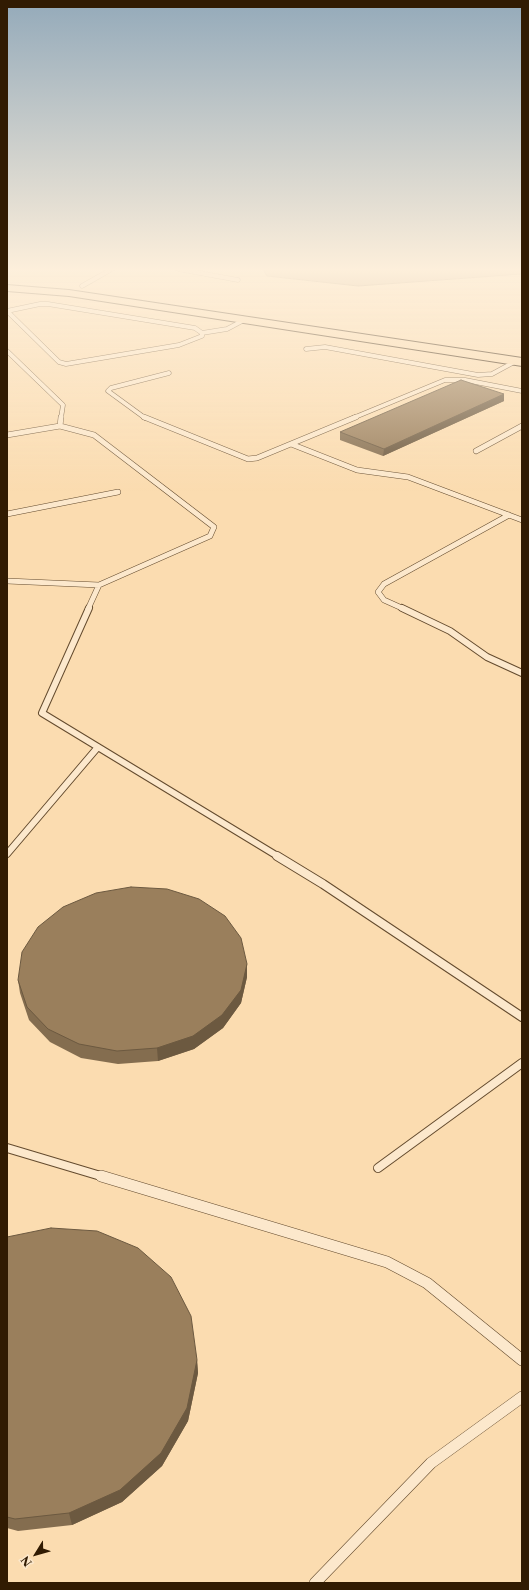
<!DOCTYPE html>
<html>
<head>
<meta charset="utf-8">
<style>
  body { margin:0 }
  #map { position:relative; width:529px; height:1590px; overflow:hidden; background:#fbdcb0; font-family:"Libre Caslon Text",serif }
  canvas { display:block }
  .frame { position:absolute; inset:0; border:8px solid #311b02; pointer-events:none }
  .north { position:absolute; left:16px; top:1534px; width:40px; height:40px; -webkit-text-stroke:3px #fce8cc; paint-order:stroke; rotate:233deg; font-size:11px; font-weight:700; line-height:16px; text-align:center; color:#311b02 }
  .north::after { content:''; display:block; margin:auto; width:14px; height:18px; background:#311b02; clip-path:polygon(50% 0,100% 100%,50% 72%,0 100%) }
</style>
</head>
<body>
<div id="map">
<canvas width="529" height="1590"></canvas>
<div class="frame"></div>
<div class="north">N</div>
</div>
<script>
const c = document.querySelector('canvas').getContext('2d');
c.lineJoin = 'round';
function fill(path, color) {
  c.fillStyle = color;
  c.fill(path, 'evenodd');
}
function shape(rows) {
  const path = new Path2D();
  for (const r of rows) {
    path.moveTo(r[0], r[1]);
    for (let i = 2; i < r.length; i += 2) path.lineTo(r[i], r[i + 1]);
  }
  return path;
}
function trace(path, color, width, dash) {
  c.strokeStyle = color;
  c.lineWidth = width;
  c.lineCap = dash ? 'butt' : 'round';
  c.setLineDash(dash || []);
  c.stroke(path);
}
const water = shape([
  [263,269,522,269,522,274,358,286,267,276,263,269]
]);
const laneFar4 = shape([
  [178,269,238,280],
  [82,286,112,269],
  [7,311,40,304,48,304,195,328,202,333,227,329,244,320],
  [7,311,59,362,66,364,179,345,202,336,202,333],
  [306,349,325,347,478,375,492,374,516,361],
  [7,351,63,405,61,418],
  [145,418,108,391,111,388,169,373],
  [353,418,445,380,465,380,522,391]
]);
const laneFar3 = shape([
  [144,417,248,459,257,458,356,417],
  [60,426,61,417],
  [7,435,60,426,94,435,214,527,210,536,99,585,7,581],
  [291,444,357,470,408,477,522,520],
  [476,451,522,426],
  [7,514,118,492],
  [88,609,99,585],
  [404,609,384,600,378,592,384,584,509,515]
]);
const laneFar2 = shape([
  [89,608,42,713,279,857],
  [402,608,450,631,487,657,522,673],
  [7,854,98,747]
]);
const laneFar1 = shape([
  [277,856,323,884,522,1017],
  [7,1148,104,1177],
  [378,1168,522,1063]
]);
const lane = shape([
  [101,1176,387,1262,427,1283,522,1360],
  [315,1583,431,1463,522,1397]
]);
const primary = shape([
  [7,285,69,290,522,358,522,366,69,296,7,291,7,285]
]);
const wall = shape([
  [504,394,504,401,383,456,340,440,340,432],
  [247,964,247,977,241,1003,223,1028,194,1049,158,1061,118,1064,81,1058,50,1042,29,1020,20,993,18,980],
  [7,1237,197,1360,198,1373,188,1421,162,1466,122,1502,72,1525,18,1531,7,1528]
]);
const shadedWall = shape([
  [504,394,504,401,383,456,384,449],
  [247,964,247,977,241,1003,223,1028,194,1049,158,1061,157,1048],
  [197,1360,198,1373,188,1421,162,1466,122,1502,72,1525,69,1513]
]);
const building = shape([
  [461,380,504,394,384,449,340,432,461,380],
  [131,887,167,889,199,899,225,916,241,938,247,964,241,990,222,1015,193,1036,157,1048,117,1051,79,1044,48,1029,27,1007,18,980,22,952,38,927,63,907,96,893,131,887],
  [51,1228,97,1231,138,1248,171,1277,191,1316,197,1360,187,1408,161,1453,120,1490,69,1513,15,1519,7,1517,7,1237,51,1228]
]);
fill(water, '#b69a75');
trace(water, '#816747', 1);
trace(laneFar4, '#644b2e', 5);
trace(laneFar3, '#644b2e', 6);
trace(laneFar2, '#644b2e', 8);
trace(laneFar1, '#644b2e', 10);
trace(lane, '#644b2e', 12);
trace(primary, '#311b02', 2);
trace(laneFar4, '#fce8cc', 4);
trace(laneFar3, '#fce8cc', 5);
trace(laneFar2, '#fce8cc', 6);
trace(laneFar1, '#fce8cc', 8);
trace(lane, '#fce8cc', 11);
fill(primary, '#fbdcb0');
fill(wall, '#846d4f');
fill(shadedWall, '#6c5940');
fill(building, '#9a7f5c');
trace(building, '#6c5940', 1);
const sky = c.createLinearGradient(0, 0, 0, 491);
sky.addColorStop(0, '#94aaba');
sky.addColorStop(0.55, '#fdefdb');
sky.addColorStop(1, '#fdefdb00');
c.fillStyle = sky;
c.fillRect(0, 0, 529, 491);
</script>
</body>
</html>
